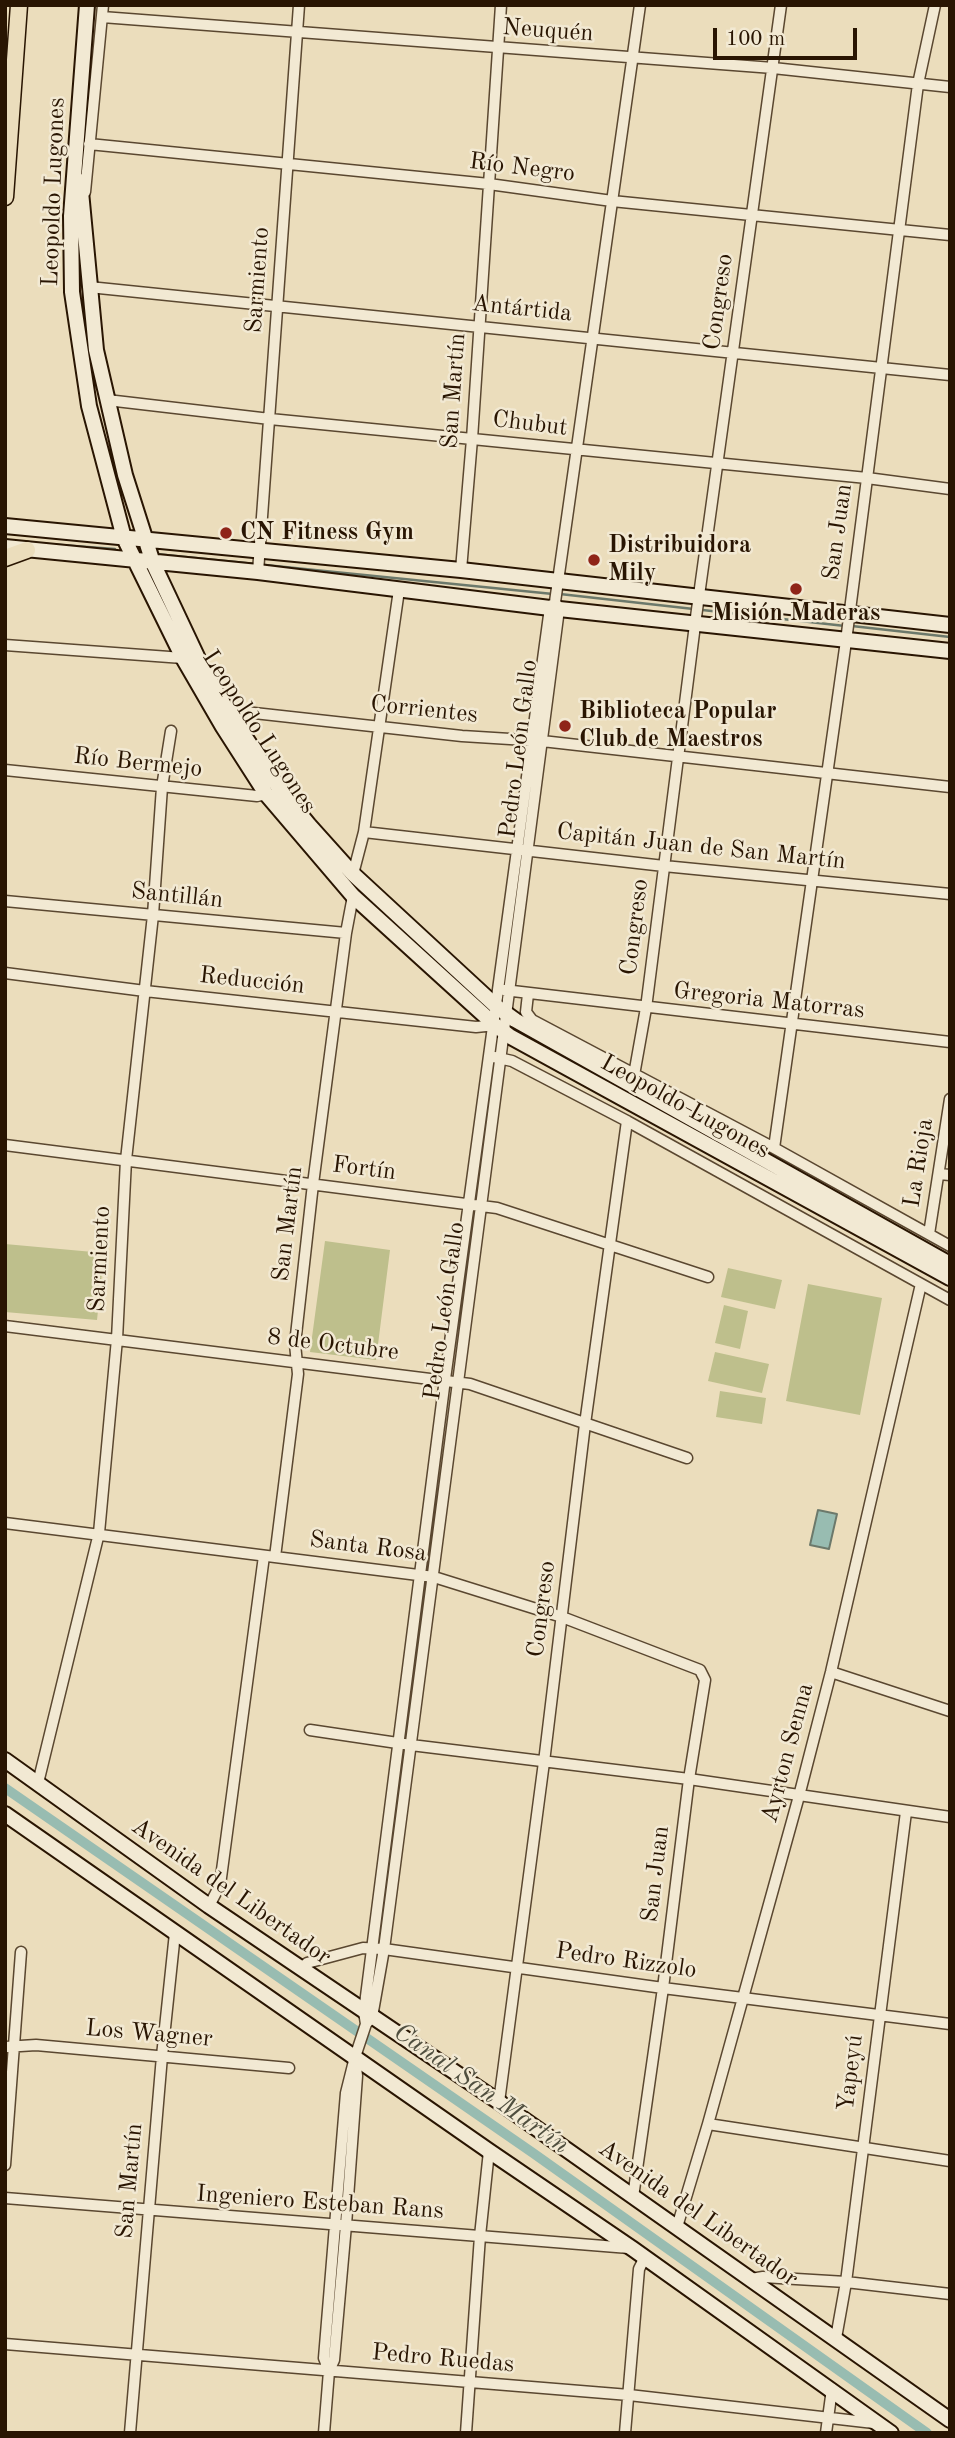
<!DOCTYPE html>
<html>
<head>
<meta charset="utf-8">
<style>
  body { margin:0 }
  #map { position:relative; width:955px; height:2438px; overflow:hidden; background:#ebddbc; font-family:"Old Standard TT",serif }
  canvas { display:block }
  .frame { position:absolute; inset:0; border:7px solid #291502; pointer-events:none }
  .scale { position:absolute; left:713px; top:28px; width:144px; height:32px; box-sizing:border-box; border:4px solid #291502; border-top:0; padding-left:9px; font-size:21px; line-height:24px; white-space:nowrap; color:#291502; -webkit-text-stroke:5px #f2e9d3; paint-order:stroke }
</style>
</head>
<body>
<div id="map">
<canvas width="955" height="2438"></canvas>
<div class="frame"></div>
<div class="scale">100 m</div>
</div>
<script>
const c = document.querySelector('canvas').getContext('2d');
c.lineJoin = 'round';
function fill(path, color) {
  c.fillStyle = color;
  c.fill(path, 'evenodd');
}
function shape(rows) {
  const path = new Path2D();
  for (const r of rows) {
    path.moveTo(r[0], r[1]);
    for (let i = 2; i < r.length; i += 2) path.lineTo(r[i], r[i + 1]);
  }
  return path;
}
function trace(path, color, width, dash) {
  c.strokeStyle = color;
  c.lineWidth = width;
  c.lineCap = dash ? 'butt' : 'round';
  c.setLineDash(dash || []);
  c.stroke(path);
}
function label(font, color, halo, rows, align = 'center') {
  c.font = font + ' "Old Standard TT",serif';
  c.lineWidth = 5;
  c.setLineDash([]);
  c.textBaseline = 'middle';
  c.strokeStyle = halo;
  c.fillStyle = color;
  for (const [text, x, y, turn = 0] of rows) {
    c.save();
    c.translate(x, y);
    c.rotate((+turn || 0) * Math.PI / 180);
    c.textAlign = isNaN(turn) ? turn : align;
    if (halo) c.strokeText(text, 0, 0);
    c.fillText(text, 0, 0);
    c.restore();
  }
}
const green = shape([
  [325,1241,390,1250,376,1360,310,1352],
  [5,1244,104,1253,97,1320,5,1312],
  [728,1268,782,1280,775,1309,721,1297],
  [808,1284,882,1298,860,1415,786,1401],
  [724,1305,748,1311,740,1349,715,1343],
  [715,1352,769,1364,762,1393,708,1381],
  [720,1391,766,1398,762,1424,716,1417]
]);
const water = shape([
  [818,1510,837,1514,829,1549,810,1545,818,1510]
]);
const stream = shape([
  [47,544,115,549],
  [156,554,553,594],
  [560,594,845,626],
  [852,626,950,637]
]);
const canal = shape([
  [5,1788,533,2153,927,2433]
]);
const street = shape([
  [102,17,773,68,950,87],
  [89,144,489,184,612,201,950,235],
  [85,192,103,5],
  [89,287,950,375],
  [107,400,270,419,867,478,950,489],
  [461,570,472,439,501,5],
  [258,572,299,5],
  [552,605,550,608,445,1379,364,2012,366,2024,372,2017,384,1949,559,609,555,602,558,581,640,5],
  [5,645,183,658],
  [227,710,462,736,542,741,950,787],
  [5,770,257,796,266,794],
  [364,832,664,866,950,894],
  [353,874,364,832,399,590],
  [5,901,346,933],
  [5,973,145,991,476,1027,495,1025],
  [504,990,950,1042],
  [528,994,526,1012,532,1020,774,1148,950,1246],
  [494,1057,512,1061,627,1121,950,1300],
  [634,1075,646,1008,696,617,781,5],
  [5,1145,497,1208,708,1277],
  [774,1148,846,641,918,84,935,5],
  [939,1174,950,1175],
  [929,1234,950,1099],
  [5,1326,470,1384,687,1458],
  [5,1523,434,1577,562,1617,700,1670,705,1680,689,1779,663,1988,633,2197],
  [275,1557,298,1374,295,1344,313,1184,346,933,353,896],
  [831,1672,950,1711],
  [310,1730,411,1745,689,1779,950,1817],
  [38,1783,99,1533,117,1339,126,1160,153,915,162,787,171,731],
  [209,1906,220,1885,264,1556],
  [301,1969,307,1963,363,1948,384,1949,663,1988,950,2024],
  [5,2047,36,2045,289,2068],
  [355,2057,366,2024],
  [499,2102,544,1762,585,1424,627,1121],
  [708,2124,950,2161],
  [5,2165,21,1952],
  [5,2198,629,2248],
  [677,2227,708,2124,799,1796,831,1672,921,1284],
  [751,2279,763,2277,846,2282,950,2294],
  [836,2338,846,2282,906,1812],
  [5,2344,629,2395,874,2423],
  [130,2433,162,2056,175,1933],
  [324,2433,329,2371,334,2360,346,2225,357,2076,355,2057,346,2093,324,2358,329,2371],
  [466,2433,480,2236,489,2151],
  [625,2433,639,2269,645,2257],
  [826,2433,832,2389]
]);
const secondary = shape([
  [87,5,71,216,72,292,89,406,124,538,183,658,223,727,266,794,353,896,495,1025,511,1037,950,1278],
  [80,181,96,350,125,475,153,563,202,667,227,710,281,791,309,825,353,874,497,1007,515,1020,950,1264],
  [5,526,461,570,950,625],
  [5,547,258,572,550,608,950,651],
  [5,1760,209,1906,499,2102,950,2420],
  [5,1814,489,2151,633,2249,891,2433]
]);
const primary = shape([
  [5,197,19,5],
  [5,558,27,550]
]);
const markers = [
  [226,533,7,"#8f2418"],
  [594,560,7,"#8f2418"],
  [796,589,7,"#8f2418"],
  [565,726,7,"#8f2418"]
];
const streetNames = [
  ["Neuquén",548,31,4],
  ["Río Negro",522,168,7],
  ["Leopoldo Lugones",54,192,-88],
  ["Sarmiento",258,280,-86],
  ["Congreso",719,302,-82],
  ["Antártida",522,309,6],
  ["San Martín",454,391,-86],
  ["Chubut",530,424,7],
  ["San Juan",838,532,-82],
  ["Corrientes",424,710,6],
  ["Leopoldo Lugones",259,732,57],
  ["Pedro León Gallo",519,749,-83],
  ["Río Bermejo",138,763,6],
  ["Capitán Juan de San Martín",701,847,6],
  ["Santillán",177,896,6],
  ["Congreso",635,927,-83],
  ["Reducción",252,981,6],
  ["Gregoria Matorras",769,1001,6],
  ["Leopoldo Lugones",685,1107,29],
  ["La Rioja",919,1163,-81],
  ["Fortín",364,1169,7],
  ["San Martín",288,1224,-83],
  ["Sarmiento",100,1259,-87],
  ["Pedro León Gallo",445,1311,-82],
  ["8 de Octubre",333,1345,7],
  ["Santa Rosa",368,1547,7],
  ["Congreso",542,1609,-83],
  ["Ayrton Senna",788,1753,-75],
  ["San Juan",656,1874,-83],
  ["Avenida del Libertador",231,1892,35],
  ["Pedro Rizzolo",626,1961,8],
  ["Los Wagner",149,2034,5],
  ["Yapeyú",851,2073,-83],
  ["San Martín",130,2181,-85],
  ["Ingeniero Esteban Rans",320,2203,4],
  ["Avenida del Libertador",698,2214,35],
  ["Pedro Ruedas",443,2359,5]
];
const poiNames = [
  ["CN Fitness Gym",240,533],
  ["Distribuidora",608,546],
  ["Mily",608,574],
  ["Misión Maderas",796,614,"center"],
  ["Biblioteca Popular",579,712],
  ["Club de Maestros",579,740]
];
const waterNames = [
  ["Canal San Martín",481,2089,35]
];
fill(green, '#bebf8c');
fill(water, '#98bcb1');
trace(water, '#6c796b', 2);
trace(stream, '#6c796b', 2.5);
trace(canal, '#98bcb1', 10);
trace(street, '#5a4730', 13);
trace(secondary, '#291502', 18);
trace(primary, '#291502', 19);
trace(street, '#f2e9d3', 10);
trace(secondary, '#f2e9d3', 14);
trace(primary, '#ebddbc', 16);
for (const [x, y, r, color] of markers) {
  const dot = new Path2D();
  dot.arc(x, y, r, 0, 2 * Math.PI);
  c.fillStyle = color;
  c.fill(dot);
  trace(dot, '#f2e9d3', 2.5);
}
label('24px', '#291502', '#f2e9d3', streetNames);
label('bold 24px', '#291502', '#f2e9d3', poiNames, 'left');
label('italic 26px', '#504f3f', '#f2e9d3', waterNames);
</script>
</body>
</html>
